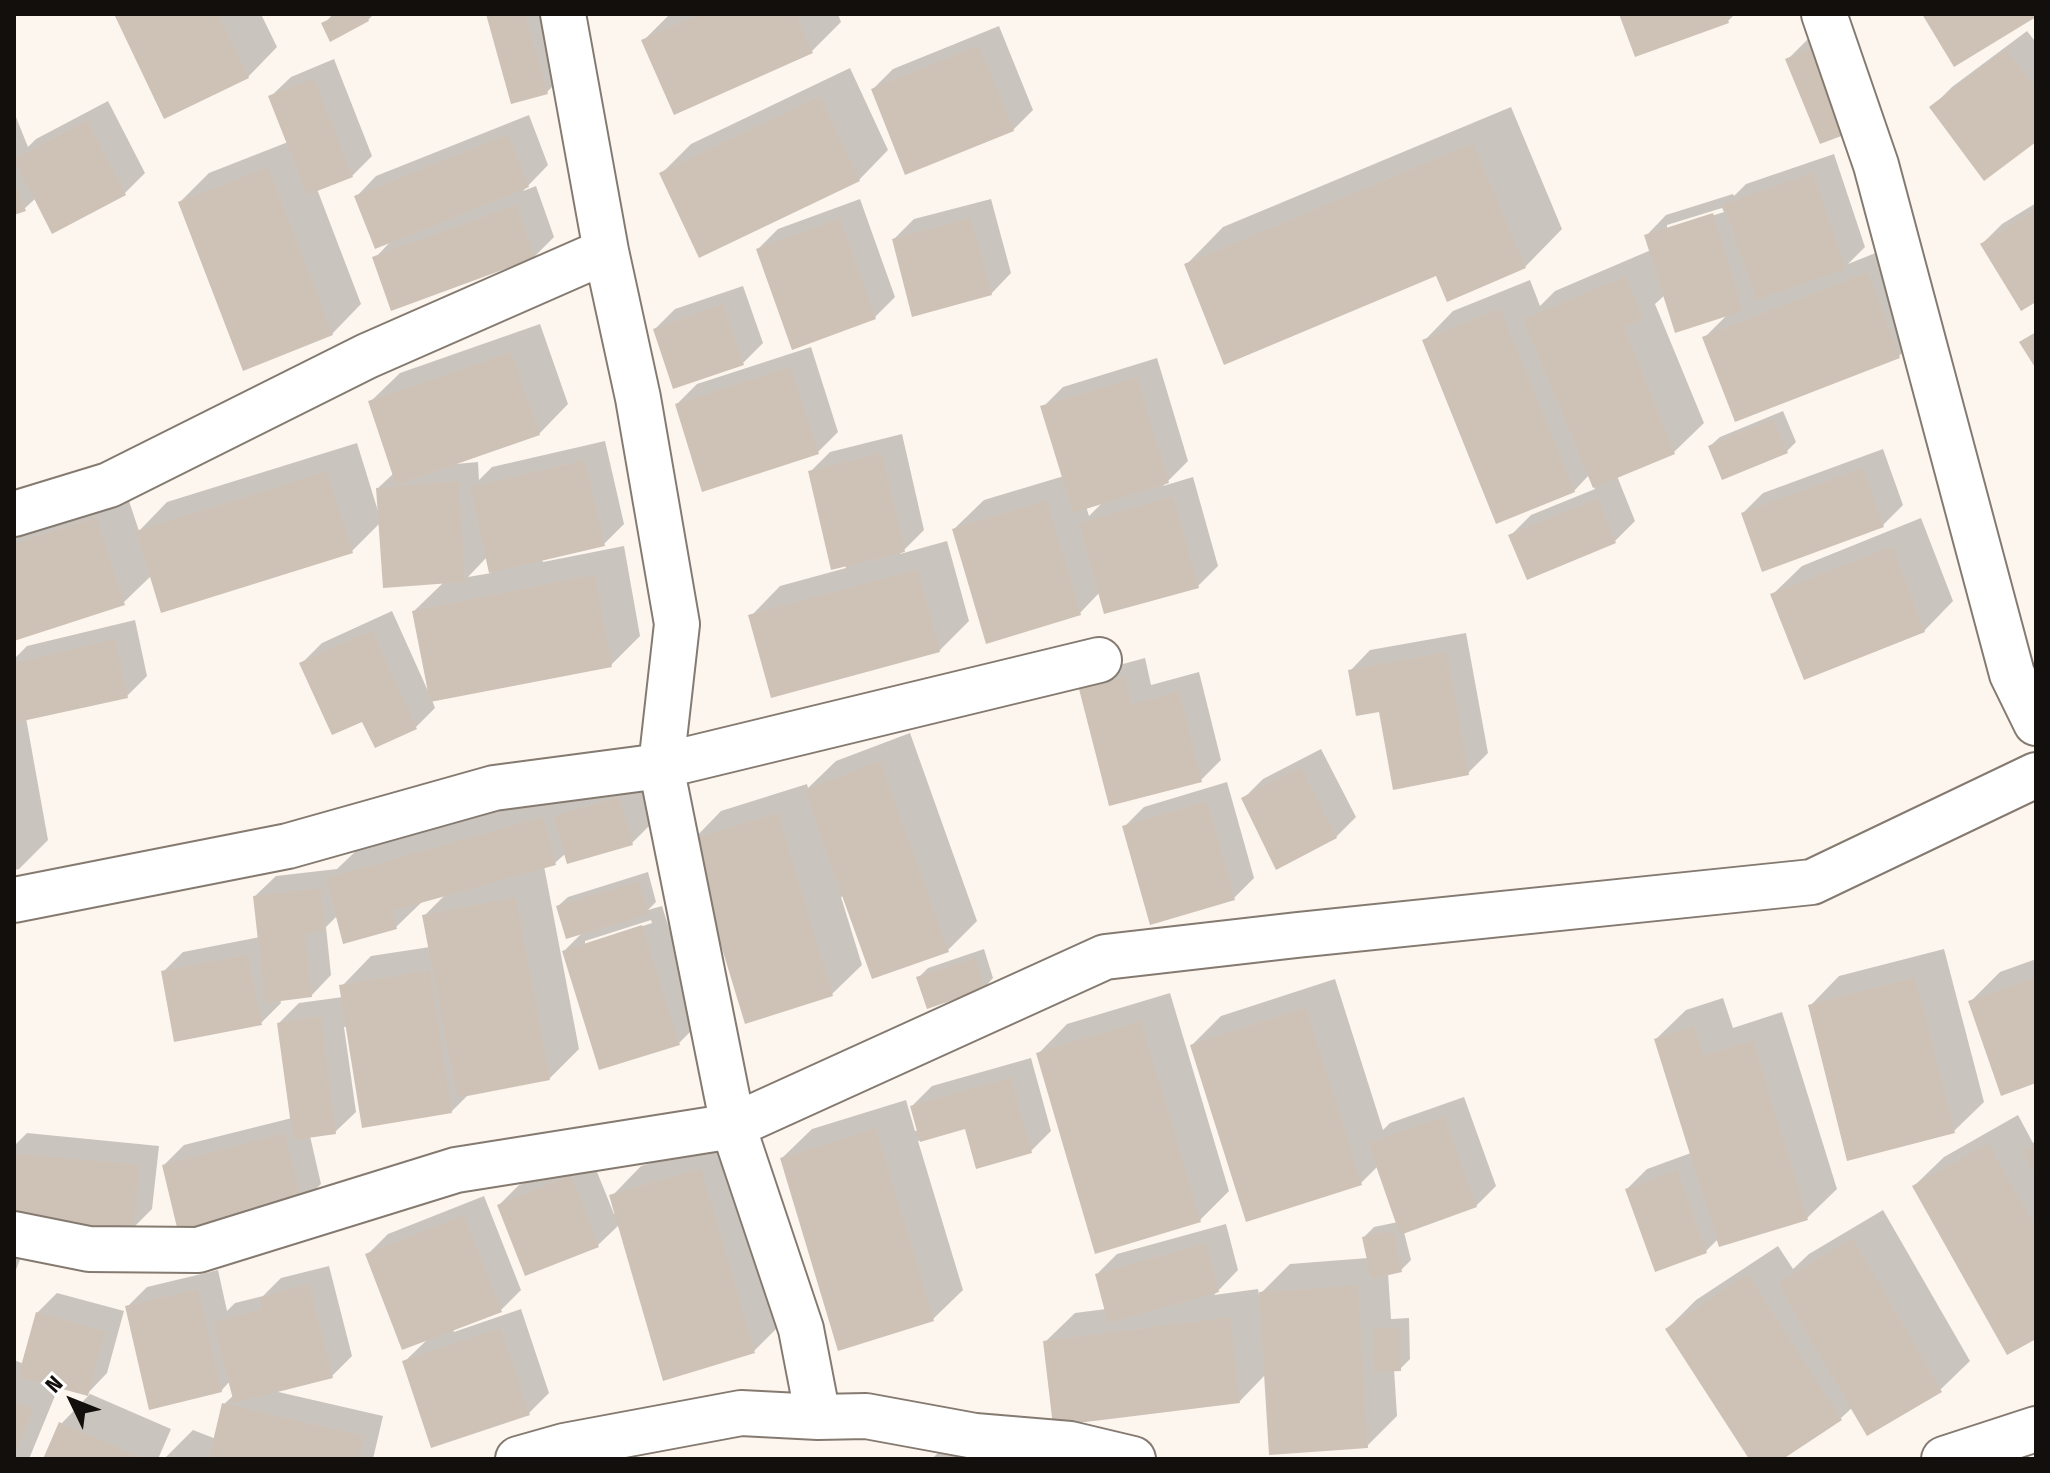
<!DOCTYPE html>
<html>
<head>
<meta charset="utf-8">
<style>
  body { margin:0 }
  #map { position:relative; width:2050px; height:1473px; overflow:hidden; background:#fdf6ef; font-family:"Fira Sans Condensed",sans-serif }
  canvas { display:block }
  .frame { position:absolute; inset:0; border:16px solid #130f0c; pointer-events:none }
  .north { position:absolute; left:32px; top:1361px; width:80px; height:80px; -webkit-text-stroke:6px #fff; paint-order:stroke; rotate:313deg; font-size:22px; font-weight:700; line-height:32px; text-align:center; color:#130f0c }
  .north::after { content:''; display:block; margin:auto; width:28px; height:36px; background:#130f0c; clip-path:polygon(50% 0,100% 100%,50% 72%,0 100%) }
</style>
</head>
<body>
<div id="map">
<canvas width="2050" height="1473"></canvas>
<div class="frame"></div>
<div class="north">N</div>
</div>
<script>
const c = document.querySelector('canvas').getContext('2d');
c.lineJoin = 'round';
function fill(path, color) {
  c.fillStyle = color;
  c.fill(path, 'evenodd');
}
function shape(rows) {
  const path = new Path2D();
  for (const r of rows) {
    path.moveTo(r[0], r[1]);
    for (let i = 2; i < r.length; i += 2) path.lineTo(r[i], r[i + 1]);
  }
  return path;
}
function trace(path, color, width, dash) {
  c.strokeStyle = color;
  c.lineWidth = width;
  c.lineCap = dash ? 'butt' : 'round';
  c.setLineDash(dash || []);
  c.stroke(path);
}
const shadow = shape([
  [116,14,261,14,277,47,248,77],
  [333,14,374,14,368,20,324,24],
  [488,14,551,14,567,72,547,92],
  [670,14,838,14,841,22,812,51,644,40],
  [1621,14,1735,14,1728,21],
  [1845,24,1879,107,1859,127,1788,59,1808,39],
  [999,26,1033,110,1013,130,873,89,893,69],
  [2027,31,2034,40,2036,37,2036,139,1932,107,1952,87],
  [334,59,372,156,352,176,317,189,361,304,332,334,180,202,209,173,288,142,270,97,291,77],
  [850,68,888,150,859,180,662,173,691,144],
  [108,101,145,173,125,193,53,232,36,198,24,209,14,213,14,112,28,147,36,139],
  [1511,107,1562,229,1525,267,1437,274,1186,265,1223,227],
  [529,115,548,165,523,191,536,186,554,237,534,257,375,258,392,240,356,197,376,176],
  [1834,154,1865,247,1848,264,1898,244,1928,327,1899,356,1705,337,1728,314,1665,295,1655,304,1704,423,1674,452,1617,476,1635,521,1615,541,1511,535,1531,515,1595,489,1589,475,1574,491,1424,341,1453,311,1530,280,1540,306,1555,291,1651,250,1646,236,1666,215,1733,194,1734,196,1746,184],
  [1722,208,1724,212,1667,230,1667,225],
  [860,199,895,297,875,317,758,249,778,229],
  [991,199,1011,273,991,294,894,239,914,219],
  [2036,203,2036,300,1982,244,2002,224],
  [743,286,763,343,743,363,655,329,675,309],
  [540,324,568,404,539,434,456,464,478,462,479,480,492,467,605,441,624,524,604,544,542,559,543,562,624,546,640,636,611,665,432,700,435,708,415,728,363,719,302,663,322,643,392,611,428,691,414,611,444,582,380,523,352,551,152,575,123,603,14,639,14,525,125,489,139,531,167,502,357,443,378,511,378,488,394,473,370,402,400,373],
  [487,557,491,573,468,577],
  [811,347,838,432,818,452,677,404,697,384],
  [1157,358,1188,461,1163,486,1193,477,1218,566,1198,586,1100,592,1080,613,954,529,984,500,1064,476,1043,407,1063,387],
  [1104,501,1089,516,1086,506],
  [1783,411,1796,442,1786,452,1710,446,1720,437],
  [902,434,924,530,900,554,947,541,969,621,939,651,751,616,780,586,846,568,810,472,830,452],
  [1883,449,1903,505,1883,525,1743,513,1763,493],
  [1921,518,1953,601,1924,631,1772,595,1802,566],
  [135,620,147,676,127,696,26,718,48,840,19,869,14,870,14,659,27,646],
  [1466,633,1488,753,1468,773,1350,671,1370,650],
  [1145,658,1151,685,1199,672,1221,760,1201,780,1081,690,1101,670],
  [910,733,977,921,948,950,844,896,841,897,862,965,832,994,692,841,721,811,807,784,808,788,836,761],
  [1321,749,1356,817,1336,837,1243,799,1263,779],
  [639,778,652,823,632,843,566,853,555,863,544,866,579,1049,550,1078,469,1094,451,1112,348,1027,344,1027,356,1112,335,1132,310,1136,321,1184,301,1204,164,1165,184,1145,292,1118,279,1023,299,1003,343,997,342,986,371,956,430,947,424,916,446,894,424,900,396,927,338,915,326,927,331,975,311,996,280,999,281,1003,261,1023,163,972,183,952,260,937,255,896,276,876,337,869,358,849,573,789],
  [1227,782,1254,878,1234,898,1124,827,1144,807],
  [648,872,656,902,648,910,662,906,699,1023,679,1043,564,951,584,931,558,906,568,897],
  [651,920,652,923,585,945,585,941],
  [984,949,993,978,984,988,918,978,928,968],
  [1944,949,1984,1102,1954,1131,1810,1006,1839,976],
  [2036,959,2036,1081,1971,1001,2000,972],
  [1335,979,1383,1130,1390,1123,1464,1097,1496,1186,1476,1206,1404,1232,1411,1260,1401,1270,1388,1273,1391,1319,1409,1318,1410,1359,1400,1369,1394,1369,1397,1416,1367,1446,1266,1374,1240,1401,1045,1342,1075,1313,1106,1309,1097,1274,1117,1254,1226,1224,1238,1270,1214,1295,1258,1289,1259,1295,1290,1264,1368,1258,1364,1237,1374,1227,1398,1222,1378,1166,1361,1183,1192,1045,1221,1016],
  [1170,993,1229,1191,1200,1220,1038,1054,1067,1024],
  [1723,998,1733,1028,1782,1012,1837,1189,1807,1218,1718,1239,1706,1251,1627,1189,1647,1169,1691,1153,1656,1039,1686,1010],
  [1031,1058,1051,1131,1030,1152,966,1127,918,1141,963,1290,933,1319,782,1158,812,1129,906,1100,915,1131,919,1130,912,1106,932,1086],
  [2018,1115,2033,1143,2036,1140,2036,1337,1914,1186,1944,1157],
  [27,1133,159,1146,152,1209,132,1229,14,1218,14,1146],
  [730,1140,783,1322,754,1351,620,1224,598,1245,499,1205,519,1185,591,1157,614,1214,617,1213,612,1196,641,1166],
  [484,1196,521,1290,501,1310,453,1328,454,1332,521,1309,549,1393,529,1413,404,1362,429,1338,368,1254,388,1234],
  [1883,1210,1970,1361,1940,1390,1853,1407,1841,1418,1779,1459,1751,1459,1667,1329,1696,1300,1778,1246,1793,1269,1809,1254],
  [14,1255,21,1257,14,1275],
  [329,1266,352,1356,332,1376,274,1391,383,1416,373,1459,164,1459,193,1430,216,1439,224,1404,234,1395,230,1381,221,1391,127,1307,147,1287,218,1270,227,1311,235,1303,263,1296,281,1278],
  [57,1293,124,1311,107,1373,88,1393,171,1429,158,1459,46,1459,61,1424,90,1394,59,1386,29,1459,14,1459,14,1360,24,1364,37,1313],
  [960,1430,1038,1459,932,1459]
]);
const building = shape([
  [114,14,218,14,249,78,164,119],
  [340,14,365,14,369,21,330,42,321,23],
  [486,14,525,14,548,94,511,104],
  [700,14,796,14,813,53,674,115,641,40],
  [1619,14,1726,14,1729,23,1635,57],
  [1922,14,2036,14,2036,17,1954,67],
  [1825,42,1860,129,1820,144,1785,59],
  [979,45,1014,131,905,175,871,89],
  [2006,49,2036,89,2036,142,1984,181,1929,107],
  [314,78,353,177,307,195,268,96],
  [820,96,860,181,699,258,659,173],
  [87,120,126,195,52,234,14,159],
  [508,134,529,187,375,249,354,196],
  [1473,143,1526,268,1447,302,1436,276,1224,365,1184,264],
  [268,167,333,335,243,371,178,202],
  [1813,173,1846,269,1756,300,1723,204],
  [14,182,26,211,14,215],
  [516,205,535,258,391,311,372,257],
  [2036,209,2036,302,2021,311,1980,244],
  [1713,213,1743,311,1675,333,1644,235],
  [840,218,876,319,792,350,756,249],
  [971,218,992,295,912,317,892,239],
  [1868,272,1900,358,1735,422,1702,337],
  [1626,276,1643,319,1624,327,1675,454,1593,488,1523,319],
  [723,304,744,365,673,389,653,329],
  [1500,308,1575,492,1496,524,1422,340],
  [2036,332,2036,369,2019,342],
  [511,352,540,435,396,485,368,401],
  [791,366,819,454,702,492,675,404],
  [1137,377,1169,483,1073,513,1040,406],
  [1773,419,1788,453,1722,480,1708,446],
  [882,453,905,552,831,570,808,471],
  [585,460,605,546,489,573,470,487],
  [1863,468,1884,527,1762,572,1741,513],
  [327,471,353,553,161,613,136,531],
  [459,481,465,582,383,588,376,488],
  [1173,496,1199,588,1104,614,1079,523],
  [1598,498,1616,543,1527,580,1508,535],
  [1047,500,1081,615,986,644,952,529],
  [96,517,125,605,14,641,14,544],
  [1892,546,1925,632,1804,680,1770,594],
  [918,569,940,652,771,698,748,615],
  [595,574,612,667,430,702,412,611],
  [372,630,417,729,375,748,362,722,332,735,299,663],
  [115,639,128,698,18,722,14,706,14,663],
  [1447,652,1469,775,1393,790,1379,712,1356,716,1348,670],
  [1125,677,1131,704,1179,691,1202,782,1109,806,1079,689],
  [880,761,949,952,872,979,804,790],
  [1301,767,1337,838,1276,870,1241,798],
  [619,797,633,845,567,864,553,816],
  [1207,801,1235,900,1150,925,1122,826],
  [778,813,833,996,745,1024,689,840],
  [543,817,556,865,392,911,397,929,343,944,326,878],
  [639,881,648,914,566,939,556,906],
  [321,888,325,930,305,934,312,997,265,1003,253,896],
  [516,897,550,1080,457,1098,422,915],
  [642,925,680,1045,599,1070,562,951],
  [248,954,262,1025,174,1042,161,971],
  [975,958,985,989,927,1009,916,977],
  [430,970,452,1113,362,1128,339,985],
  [1915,977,1955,1133,1847,1161,1808,1005],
  [2036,977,2036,1083,2001,1096,1968,1001],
  [1306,1007,1362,1185,1246,1222,1190,1045],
  [321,1016,336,1134,293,1140,277,1023],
  [1141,1021,1201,1222,1095,1254,1036,1053],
  [1694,1026,1703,1056,1753,1040,1808,1220,1719,1247,1654,1039],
  [1011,1077,1032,1153,976,1169,965,1129,920,1142,910,1106],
  [1444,1116,1477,1207,1400,1235,1368,1143],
  [876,1128,934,1321,838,1351,780,1158],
  [285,1133,302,1205,179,1236,162,1165],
  [1988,1143,2036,1228,2036,1339,2007,1355,1912,1186],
  [2036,1143,2036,1176,2022,1151],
  [14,1153,140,1165,133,1232,14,1220],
  [701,1168,755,1353,663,1381,609,1195],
  [1677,1170,1707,1253,1655,1272,1625,1189],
  [571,1175,599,1247,525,1276,497,1205],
  [464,1215,502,1312,402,1350,365,1254],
  [1393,1230,1402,1272,1371,1279,1362,1237],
  [1853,1238,1942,1392,1867,1436,1777,1283],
  [1206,1243,1219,1292,1108,1323,1095,1274],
  [1748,1274,1842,1420,1783,1459,1749,1459,1665,1329],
  [309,1284,333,1378,234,1403,213,1322,262,1309,258,1298],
  [1358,1285,1368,1448,1269,1455,1259,1292],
  [198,1289,222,1392,149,1410,125,1306],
  [36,1312,105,1331,88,1396,18,1377],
  [1230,1317,1240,1403,1053,1426,1043,1341],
  [1400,1327,1401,1371,1374,1372,1373,1328],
  [501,1328,530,1415,431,1448,402,1361],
  [14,1401,34,1409,14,1456],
  [222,1403,364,1436,359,1459,209,1458],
  [59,1422,144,1459,43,1459]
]);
const street = shape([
  [563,14,606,251,638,398,677,624,661,766,733,1126,801,1329,818,1417,866,1416,975,1436,1070,1444,1133,1459],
  [1824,14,1876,165,2012,674,2036,723],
  [14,514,109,485,367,356,606,251],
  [14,900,288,846,494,788,661,766,1099,660],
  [14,1234,89,1249,198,1250,456,1170,733,1126,1105,957,1297,935,1812,882,2036,775],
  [518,1459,564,1446,741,1413,818,1417],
  [1944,1459,2036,1429]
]);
fill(shadow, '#0003');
fill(building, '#cec2b7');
trace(street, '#857a70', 48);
trace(street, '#fff', 44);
</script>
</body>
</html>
